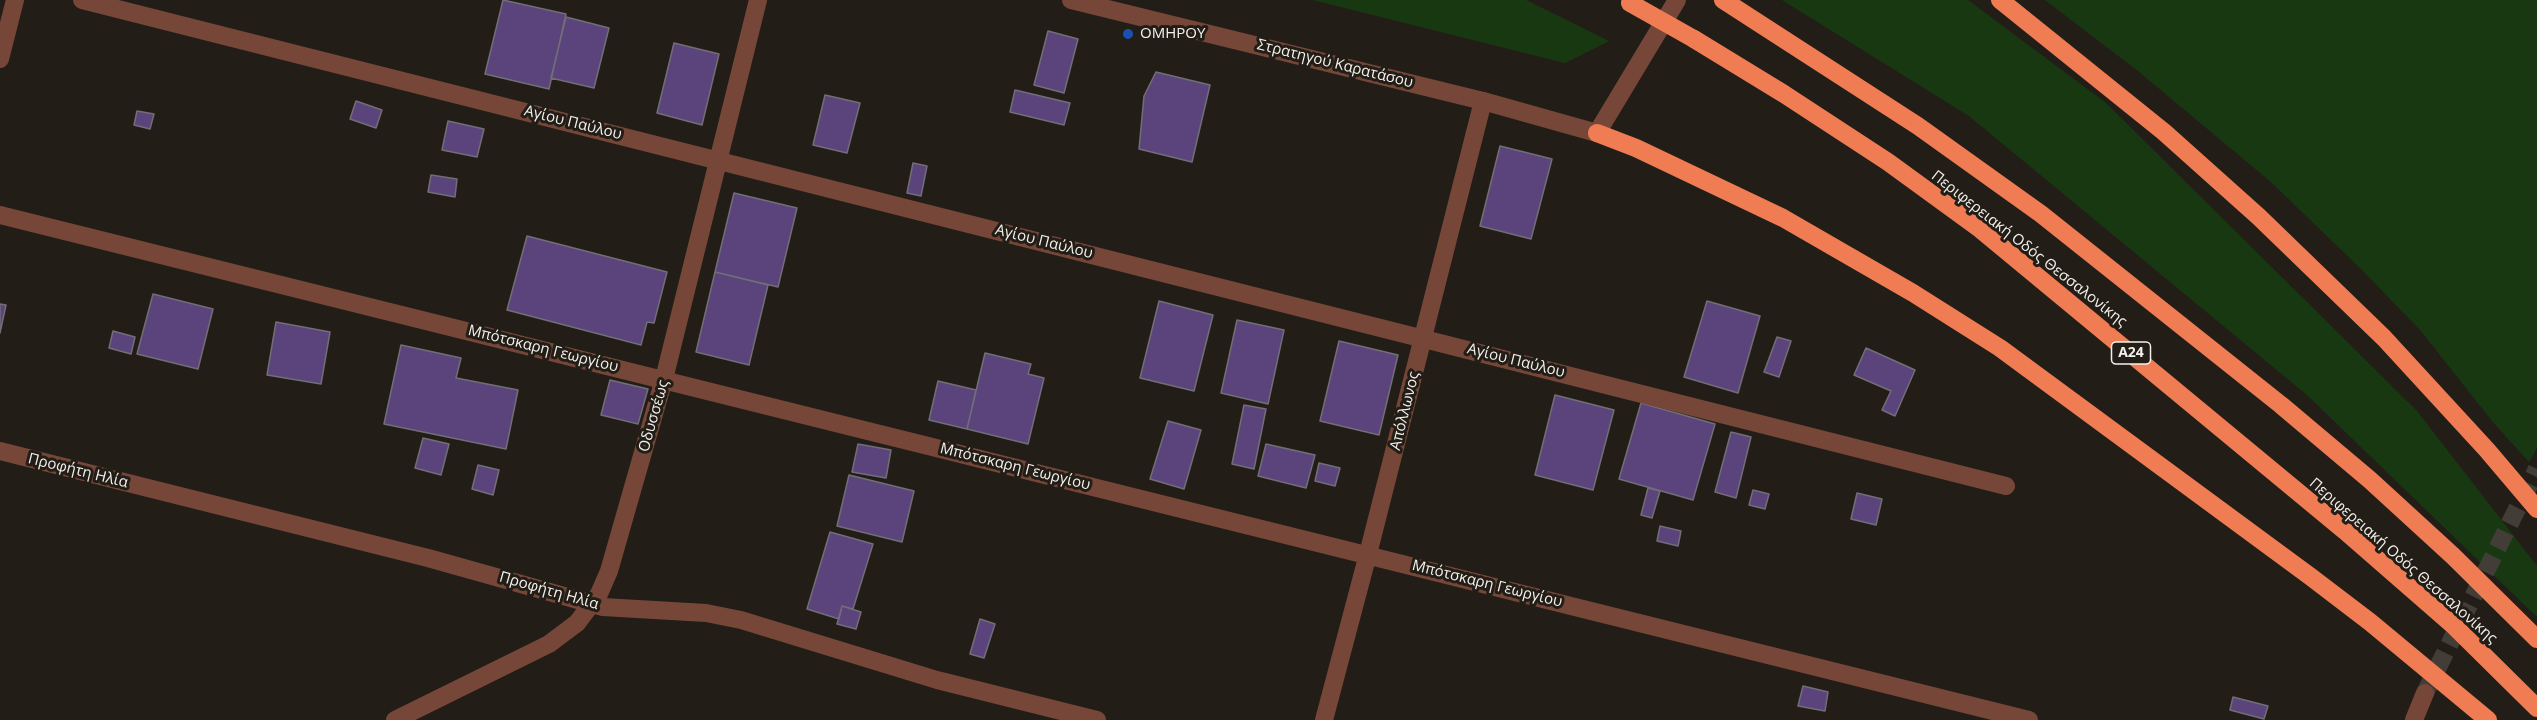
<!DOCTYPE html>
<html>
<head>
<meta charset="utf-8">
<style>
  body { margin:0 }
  canvas { display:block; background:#221e17 }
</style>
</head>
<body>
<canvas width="2537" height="720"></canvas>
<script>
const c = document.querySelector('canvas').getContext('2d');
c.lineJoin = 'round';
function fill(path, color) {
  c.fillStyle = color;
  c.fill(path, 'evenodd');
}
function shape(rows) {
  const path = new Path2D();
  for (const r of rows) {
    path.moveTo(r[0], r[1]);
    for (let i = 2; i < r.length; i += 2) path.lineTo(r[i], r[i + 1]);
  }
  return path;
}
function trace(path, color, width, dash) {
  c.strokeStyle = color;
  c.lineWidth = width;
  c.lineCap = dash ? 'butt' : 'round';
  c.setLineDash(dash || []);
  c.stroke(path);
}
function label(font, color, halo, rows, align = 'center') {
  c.font = font + ' "Open Sans",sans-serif';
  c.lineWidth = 6;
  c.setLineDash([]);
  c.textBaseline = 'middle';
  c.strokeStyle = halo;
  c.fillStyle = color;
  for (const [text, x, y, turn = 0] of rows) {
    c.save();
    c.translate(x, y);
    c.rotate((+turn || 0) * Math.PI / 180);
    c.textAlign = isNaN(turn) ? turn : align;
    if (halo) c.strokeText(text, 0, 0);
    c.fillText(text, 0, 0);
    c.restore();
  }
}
const green = shape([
  [1313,0,1526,0,1609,41,1565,63],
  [1782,0,1968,0,2106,103,2417,411,2537,566,2537,617,2307,395,1969,116],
  [2045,0,2537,0,2537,448,2529,462,2492,421,2421,331,2361,269,2271,182,2138,71]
]);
const building = shape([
  [503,0,566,14,549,89,485,74,503,0],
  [566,17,609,28,594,88,551,78,566,17],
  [1048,31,1078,39,1064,93,1034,85,1048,31],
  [674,43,719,54,702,125,657,113,674,43],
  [1156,72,1210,85,1192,162,1139,149,1144,96,1156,72],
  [1015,90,1070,103,1064,125,1010,112,1015,90],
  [825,95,860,103,847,153,813,145,825,95],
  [356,101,382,110,376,128,350,119,356,101],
  [137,111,154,114,150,129,134,125,137,111],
  [448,121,484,129,477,157,442,150,448,121],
  [1500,146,1552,159,1531,239,1480,226,1500,146],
  [913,163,927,166,921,196,907,193,913,163],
  [431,175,457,179,455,197,428,192,431,175],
  [734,193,797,208,778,287,715,272,734,193],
  [527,236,667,272,654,323,647,322,641,345,507,310,527,236],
  [715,272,768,285,749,365,696,352,715,272],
  [153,294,213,309,198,369,137,354,153,294],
  [1159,301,1213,315,1194,391,1140,378,1159,301],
  [1707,301,1760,316,1738,393,1684,377,1707,301],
  [0,304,6,305,0,333,0,304],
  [1237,320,1284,330,1268,404,1221,393,1237,320],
  [276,322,330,332,321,384,267,375,276,322],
  [113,331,135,337,131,354,109,348,113,331],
  [1777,337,1791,341,1779,377,1764,372,1777,337],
  [1339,341,1398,355,1379,435,1320,421,1339,341],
  [401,345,461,358,456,378,518,390,506,449,384,424,401,345],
  [1866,348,1915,370,1895,416,1882,410,1891,391,1854,375,1866,348],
  [985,353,1031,364,1028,374,1044,378,1028,444,967,429,985,353],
  [610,380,648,389,638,424,601,415,610,380],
  [938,381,976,390,967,429,929,420,938,381],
  [1555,395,1614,410,1593,490,1535,475,1555,395],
  [1641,403,1715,424,1693,500,1619,479,1641,403],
  [1244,405,1266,409,1254,469,1232,464,1244,405],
  [1168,421,1201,430,1184,489,1150,479,1168,421],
  [1731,432,1751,437,1736,498,1715,492,1731,432],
  [423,438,449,444,441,475,415,468,423,438],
  [858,444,891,450,886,478,852,472,858,444],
  [1266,444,1315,455,1306,488,1258,476,1266,444],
  [1319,463,1340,468,1335,486,1315,481,1319,463],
  [478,465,499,470,493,495,472,489,478,465],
  [849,475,914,491,902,542,837,526,849,475],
  [1648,488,1660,491,1652,518,1641,515,1648,488],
  [1753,490,1769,494,1765,509,1749,505,1753,490],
  [1857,493,1882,499,1876,525,1851,519,1857,493],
  [1660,526,1681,531,1678,546,1657,541,1660,526],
  [830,532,873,544,853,609,842,606,839,619,807,609,830,532],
  [842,606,861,612,856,629,837,624,842,606],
  [980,619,995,624,984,658,970,654,980,619],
  [1803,686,1828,692,1825,711,1798,706,1803,686],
  [2233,697,2268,706,2264,719,2230,710,2233,697]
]);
const minorTunnel = shape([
  [2425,693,2537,469]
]);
const minor = shape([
  [82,0,2006,486],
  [0,59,15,0],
  [0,215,2029,720],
  [0,451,428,558,603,607,706,613,741,620,937,680,1097,720],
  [395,720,549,644,577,623,599,594,609,571,664,379,758,0],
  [1324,720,1368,554,1483,101],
  [2414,720,2425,693]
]);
const tertiary = shape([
  [1071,0,1483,101,1597,133,1677,0]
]);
const motorway = shape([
  [1723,0,1918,126,2041,214,2281,405,2370,480,2453,556,2537,639],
  [2000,0,2164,132,2259,217,2384,338,2487,450,2537,509],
  [1694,39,1784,94,1888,162,1980,229,2345,531,2454,626,2537,708],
  [1597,133,1636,148,1783,218,1913,293,2000,348,2311,577,2370,622,2488,720]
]);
const motorwayBridge = shape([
  [1630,3,1694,39]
]);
const markers = [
  [1128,34,6,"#1a4fb4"]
];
const shields = [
  [2131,353,39]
];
const shieldNames = [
  ["Α24",2131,353]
];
const poiNames = [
  ["ΟΜΗΡΟΥ",1140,34]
];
const streetNames = [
  ["Στρατηγού Καρατάσου",1335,64,14],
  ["Αγίου Παύλου",573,123,14],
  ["Αγίου Παύλου",1044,242,14],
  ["Περιφερειακή Οδός Θεσσαλονίκης",2029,249,38],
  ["Μπότσκαρη Γεωργίου",543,349,14],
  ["Αγίου Παύλου",1516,361,14],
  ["Απόλλωνος",1405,411,-76],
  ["Οδυσσέως",654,416,-74],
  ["Μπότσκαρη Γεωργίου",1015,467,14],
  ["Προφήτη Ηλία",78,471,14],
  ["Περιφερειακή Οδός Θεσσαλονίκης",2403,561,41],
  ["Μπότσκαρη Γεωργίου",1487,584,14],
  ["Προφήτη Ηλία",549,591,16]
];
fill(green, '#183812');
fill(building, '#5b437b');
trace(building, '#726e77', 1.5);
trace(minorTunnel, '#423e37', 18, [18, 9]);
trace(minor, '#764738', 18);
trace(tertiary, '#764738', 18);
trace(motorway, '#f07c54', 18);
trace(motorwayBridge, '#f07c54', 18);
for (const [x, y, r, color] of markers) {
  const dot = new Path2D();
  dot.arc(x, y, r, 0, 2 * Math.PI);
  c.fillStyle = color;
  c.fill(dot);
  trace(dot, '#221e17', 2);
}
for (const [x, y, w] of shields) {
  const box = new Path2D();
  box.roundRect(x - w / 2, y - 11, w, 22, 4.5);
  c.fillStyle = '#221e17';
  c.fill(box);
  trace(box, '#f4f1ec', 1.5);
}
label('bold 14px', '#f4f1ec', null, shieldNames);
label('15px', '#f4f1ec', '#221e17', poiNames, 'left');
label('15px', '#f4f1ec', '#221e17', streetNames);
</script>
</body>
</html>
